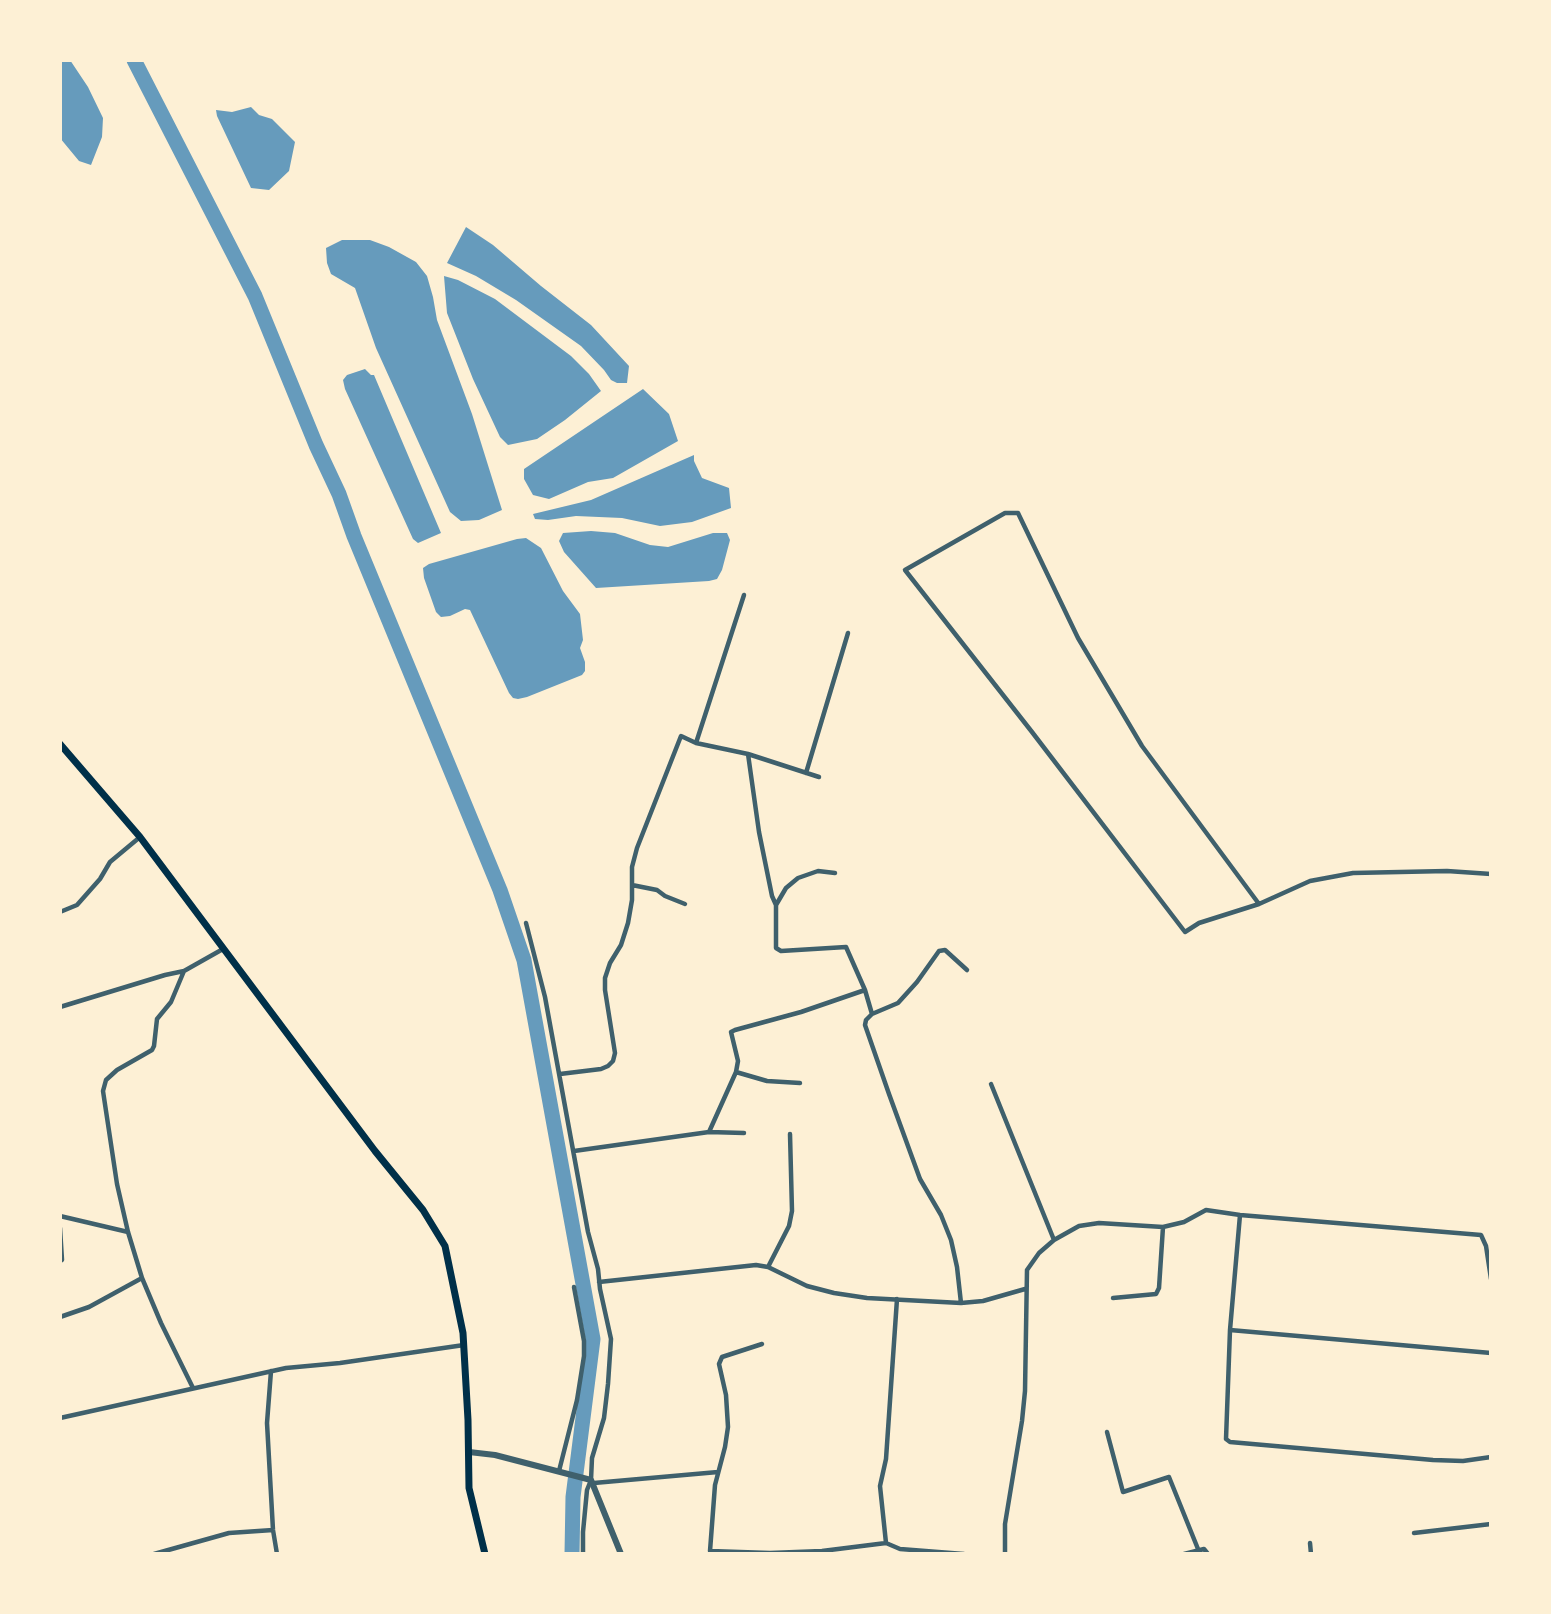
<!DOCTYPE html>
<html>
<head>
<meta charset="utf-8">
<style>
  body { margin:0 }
  #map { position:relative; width:1551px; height:1614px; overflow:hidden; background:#fdf0d5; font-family:"Sofia Sans Condensed",sans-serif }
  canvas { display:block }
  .frame { position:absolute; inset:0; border:62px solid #fdf0d5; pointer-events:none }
</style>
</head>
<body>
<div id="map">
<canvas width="1551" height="1614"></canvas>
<div class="frame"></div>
</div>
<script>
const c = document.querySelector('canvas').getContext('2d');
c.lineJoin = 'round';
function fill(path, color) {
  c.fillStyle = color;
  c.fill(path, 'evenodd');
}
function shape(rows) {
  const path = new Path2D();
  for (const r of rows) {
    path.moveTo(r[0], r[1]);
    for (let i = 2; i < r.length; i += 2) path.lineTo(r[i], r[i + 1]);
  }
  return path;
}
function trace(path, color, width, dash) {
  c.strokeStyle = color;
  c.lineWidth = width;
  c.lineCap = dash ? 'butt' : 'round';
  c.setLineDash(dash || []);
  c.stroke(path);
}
const water = shape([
  [60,60,70,60,88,87,103,118,102,137,91,165,79,161,60,138],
  [251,107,259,115,272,119,295,142,289,171,269,190,251,188,217,116,216,110,232,112],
  [466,227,493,245,541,286,591,325,629,366,627,383,617,383,611,380,604,370,581,346,516,300,476,276,447,263],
  [342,240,370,240,389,247,416,262,427,276,433,297,437,320,472,414,502,510,479,520,461,521,450,512,376,348,355,288,331,274,327,263,326,248],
  [444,276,458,280,495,299,571,356,589,374,601,391,565,420,537,439,508,445,500,437,473,379,447,313],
  [365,369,371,375,374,375,441,533,418,543,413,539,345,389,343,380,347,375],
  [643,389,669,414,678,441,613,478,588,482,549,499,533,495,524,479,524,469],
  [694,455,694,461,702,478,729,488,731,508,692,522,660,526,622,518,576,516,548,520,535,519,533,514,591,500],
  [591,531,615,533,650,545,668,547,713,533,727,533,730,540,722,570,717,579,709,581,596,588,564,552,559,541,563,533],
  [526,538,541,548,563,591,580,614,583,640,580,648,585,662,585,671,582,675,527,697,518,699,513,698,509,693,470,610,465,609,450,616,441,617,436,612,424,578,423,568,429,564,517,539]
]);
const river = shape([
  [134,60,255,296,316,445,339,494,354,536,500,890,524,960,593,1339,573,1497,572,1554]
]);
const minor = shape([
  [696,743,744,595],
  [748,754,759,832,772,896,776,905,776,948,781,951,846,947,865,990,872,1014,866,1020,865,1025,889,1094,920,1179,941,1215,951,1240,957,1267,961,1303],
  [806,773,848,633],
  [632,885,657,890,665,896,685,904],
  [1259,904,1142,746,1078,638,1018,513,1005,513,905,570,1032,732,1185,932,1199,923,1259,904,1310,881,1353,873,1447,871,1491,874],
  [776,905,786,888,798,878,818,871,835,873],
  [60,912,77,905,100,879,110,862,140,837],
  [526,923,545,997,588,1232,598,1269,600,1289,611,1339,608,1384,604,1418,592,1458,591,1480,587,1490,583,1532,583,1554],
  [184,971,171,1002,157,1019,154,1046,152,1050,117,1070,106,1080,103,1091,117,1184,128,1232,142,1278,161,1323,193,1388],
  [60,1007,165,975,184,971,223,949],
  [872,1014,898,1003,917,982,939,951,945,950,967,970],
  [736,1072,767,1081,800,1083],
  [560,1074,601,1069,608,1066,613,1061,615,1053,605,990,605,978,610,963,621,945,628,923,632,900,632,867,637,848,681,736,696,743,748,754,819,777],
  [991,1084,1054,1240],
  [709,1132,736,1072,738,1061,731,1032,735,1030,801,1012,865,990],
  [574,1151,709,1132,744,1133],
  [1240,1215,1230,1330,1226,1439,1230,1442,1433,1460,1463,1461,1491,1457],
  [60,1216,128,1232],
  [60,1228,62,1260,60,1261],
  [768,1267,789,1226,792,1211,790,1134],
  [599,1282,756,1265,768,1267,807,1286,834,1293,867,1298,961,1303,983,1301,1025,1289],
  [1113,1298,1156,1294,1159,1288,1163,1227],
  [60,1317,89,1307,142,1278],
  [1230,1330,1491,1353],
  [271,1371,267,1423,273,1530,277,1554],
  [60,1418,286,1368,340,1363,464,1345],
  [1107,1432,1123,1492,1169,1477,1198,1549],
  [559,1471,577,1400,584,1356,584,1341,574,1287],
  [594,1483,718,1472],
  [1414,1533,1491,1524],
  [886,1543,880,1486,886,1459,897,1299],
  [1310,1543,1311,1554],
  [710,1551,770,1553,822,1551,886,1543,900,1549,964,1554],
  [710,1551,715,1485,725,1447,728,1427,726,1395,719,1364,722,1357,762,1344],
  [154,1554,229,1533,273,1530],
  [1005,1554,1005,1524,1022,1421,1025,1391,1027,1270,1039,1253,1054,1240,1079,1226,1099,1223,1163,1227,1184,1222,1206,1210,1240,1215,1481,1235,1486,1246,1491,1279],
  [1184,1554,1204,1549,1208,1554]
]);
const tertiary = shape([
  [469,1452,495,1455,591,1480,621,1554]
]);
const secondary = shape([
  [60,744,140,837,375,1151,423,1210,445,1246,463,1333,468,1420,469,1488,485,1554]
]);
fill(water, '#669bbc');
trace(river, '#669bbc', 15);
trace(minor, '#3f606c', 4.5);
trace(tertiary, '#3f606c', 6);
trace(secondary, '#003049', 7);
</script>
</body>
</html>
